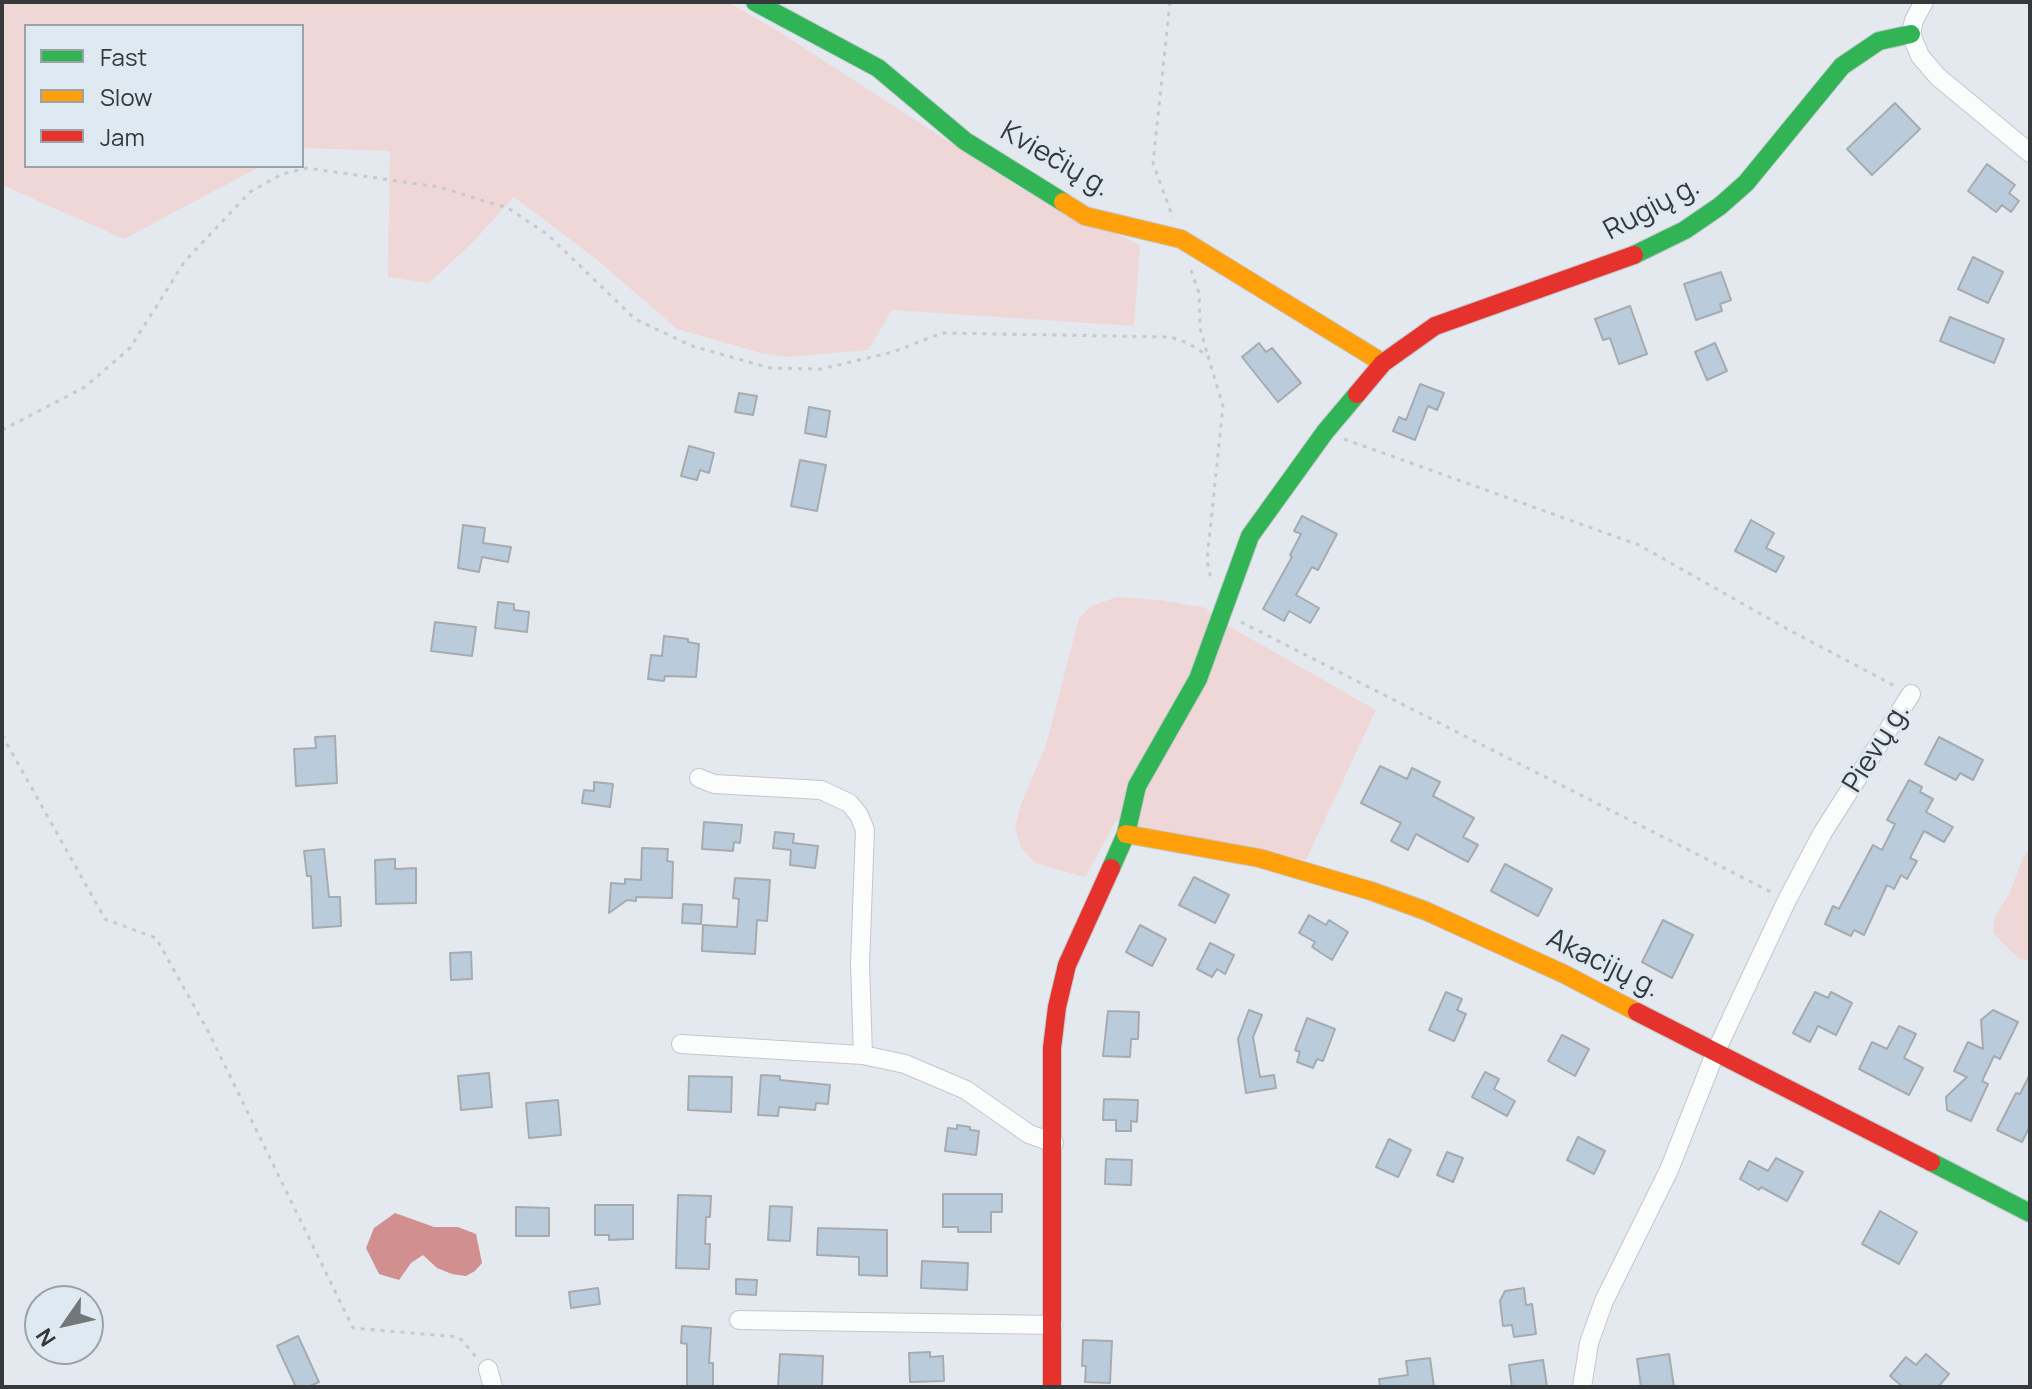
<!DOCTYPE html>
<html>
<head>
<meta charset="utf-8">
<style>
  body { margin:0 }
  #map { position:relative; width:2032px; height:1389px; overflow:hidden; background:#e3e9ee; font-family:Manrope,sans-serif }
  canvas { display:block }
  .frame { position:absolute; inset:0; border:4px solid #35393c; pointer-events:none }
  .legend { position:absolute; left:24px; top:24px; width:280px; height:144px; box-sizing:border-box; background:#dfe9f2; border:2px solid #9ba3a9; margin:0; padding:10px 14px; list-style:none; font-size:24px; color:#35393c }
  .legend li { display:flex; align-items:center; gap:16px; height:40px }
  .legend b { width:40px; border:2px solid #9ba3a9 }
  .north { position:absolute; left:24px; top:1285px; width:80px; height:80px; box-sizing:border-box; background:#dfe9f2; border:2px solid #9ba3a9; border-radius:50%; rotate:236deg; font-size:22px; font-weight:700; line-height:32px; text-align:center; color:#35393c }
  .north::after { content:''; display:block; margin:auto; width:28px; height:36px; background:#72777a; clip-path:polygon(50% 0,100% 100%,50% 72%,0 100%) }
</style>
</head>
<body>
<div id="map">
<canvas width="2032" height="1389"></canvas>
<div class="frame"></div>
<ul class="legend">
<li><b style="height:10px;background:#30b455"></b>Fast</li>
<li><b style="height:10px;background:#ff9f0a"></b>Slow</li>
<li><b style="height:10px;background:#e5322d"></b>Jam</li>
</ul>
<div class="north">N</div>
</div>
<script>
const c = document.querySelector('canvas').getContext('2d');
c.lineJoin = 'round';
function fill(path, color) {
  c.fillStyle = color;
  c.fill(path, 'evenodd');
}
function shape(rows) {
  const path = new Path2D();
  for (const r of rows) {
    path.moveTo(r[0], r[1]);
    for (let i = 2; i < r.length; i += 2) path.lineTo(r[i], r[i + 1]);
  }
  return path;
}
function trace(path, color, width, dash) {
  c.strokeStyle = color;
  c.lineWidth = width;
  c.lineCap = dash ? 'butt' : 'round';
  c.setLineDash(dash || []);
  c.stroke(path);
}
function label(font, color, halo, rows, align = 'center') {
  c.font = font + ' Manrope,sans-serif';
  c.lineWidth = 6;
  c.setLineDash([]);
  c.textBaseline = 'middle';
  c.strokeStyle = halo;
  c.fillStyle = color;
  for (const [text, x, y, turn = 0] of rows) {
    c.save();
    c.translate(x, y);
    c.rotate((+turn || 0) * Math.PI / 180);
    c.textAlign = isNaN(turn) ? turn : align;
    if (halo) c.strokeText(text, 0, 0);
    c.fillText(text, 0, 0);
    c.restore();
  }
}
const green = shape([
  [2,2,728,2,778,31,1022,189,1140,245,1134,326,892,310,868,350,786,357,761,353,677,329,596,259,514,197,472,243,429,283,388,277,390,151,302,148,302,26,26,26,26,166,261,166,124,239,2,185],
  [1117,597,1160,600,1206,608,1213,617,1376,710,1306,860,1116,821,1085,877,1035,863,1021,848,1015,828,1021,804,1046,745,1079,618,1091,606],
  [2030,849,2030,960,2019,959,1993,933,1995,916,2009,894,2023,858]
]);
const water = shape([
  [395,1213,434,1227,458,1227,476,1234,482,1263,475,1271,466,1276,452,1274,437,1268,423,1255,411,1263,399,1280,379,1274,366,1248,374,1228]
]);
const building = shape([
  [1895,103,1920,129,1872,175,1847,149,1895,103],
  [1987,164,2015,185,2009,193,2019,201,2011,212,2002,205,1996,212,1968,191,1987,164],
  [1973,257,2003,272,1988,303,1958,289,1973,257],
  [1721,272,1731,300,1720,304,1722,311,1696,320,1684,284,1721,272],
  [1630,306,1647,354,1619,364,1610,338,1603,340,1595,319,1630,306],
  [1950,317,2004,339,1994,363,1940,341,1950,317],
  [1259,343,1266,352,1272,348,1301,383,1278,402,1242,357,1259,343],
  [1715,343,1727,371,1707,380,1695,352,1715,343],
  [1420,384,1444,393,1437,410,1428,406,1415,440,1393,431,1399,417,1406,420,1420,384],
  [739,393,757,396,753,415,735,412,739,393],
  [809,407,830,411,826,437,805,433,809,407],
  [689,446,714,453,709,473,700,470,697,480,681,476,689,446],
  [800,460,826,465,817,511,791,506,800,460],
  [1302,516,1337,534,1318,570,1312,567,1296,595,1319,608,1310,623,1289,611,1284,621,1263,609,1292,557,1290,555,1301,534,1294,531,1302,516],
  [1751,520,1774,533,1766,548,1784,557,1776,572,1735,551,1751,520],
  [463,525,485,528,483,543,511,547,508,562,482,557,479,572,458,568,463,525],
  [498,602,514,604,514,610,529,612,527,632,495,628,498,602],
  [435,622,476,627,472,656,431,651,435,622],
  [664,636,688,639,688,642,699,644,696,677,665,676,664,681,648,679,651,655,662,656,664,636],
  [335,736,337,783,296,786,294,749,316,748,315,737,335,736],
  [1939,737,1983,760,1973,780,1960,773,1956,780,1925,764,1939,737],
  [1380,766,1407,779,1412,768,1440,782,1433,796,1474,818,1463,837,1478,845,1468,862,1416,834,1408,850,1391,841,1401,823,1361,803,1380,766],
  [1909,780,1922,787,1920,792,1933,799,1926,812,1953,827,1944,842,1924,831,1910,858,1917,861,1907,879,1901,875,1894,889,1887,885,1864,935,1854,930,1851,936,1825,924,1833,906,1839,909,1873,845,1882,850,1895,824,1887,820,1909,780],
  [594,782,613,784,610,807,582,803,584,790,594,791,594,782],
  [704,822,742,825,740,843,734,842,733,851,702,849,704,822],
  [775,832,794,834,793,843,818,846,815,868,790,865,791,850,773,848,775,832],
  [642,848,668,849,667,861,673,862,672,898,636,897,636,901,627,900,609,913,611,883,625,884,625,879,641,880,642,848],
  [324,849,329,897,340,897,341,926,313,928,311,876,307,876,304,851,324,849],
  [395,859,395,869,416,868,416,903,376,904,375,860,395,859],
  [1505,864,1552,889,1538,916,1491,891,1505,864],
  [1194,877,1229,895,1215,923,1179,905,1194,877],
  [735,878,770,880,767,921,757,920,755,954,702,951,703,925,737,927,739,899,733,898,735,878],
  [683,904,702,905,701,924,682,923,683,904],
  [1309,915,1326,925,1329,920,1348,932,1332,960,1312,947,1315,942,1299,933,1309,915],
  [1663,920,1693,935,1672,978,1642,962,1663,920],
  [1140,925,1166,939,1152,966,1126,952,1140,925],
  [1210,943,1234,955,1225,974,1217,969,1212,977,1197,969,1210,943],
  [471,952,472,979,451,980,450,953,471,952],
  [1446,992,1462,999,1457,1010,1466,1014,1454,1041,1429,1030,1446,992],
  [1815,992,1828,998,1831,992,1852,1003,1836,1035,1818,1026,1810,1042,1793,1033,1815,992],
  [1249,1010,1262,1015,1253,1037,1260,1077,1274,1075,1276,1088,1246,1093,1238,1039,1249,1010],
  [1993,1010,2018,1022,2000,1059,1994,1056,1982,1081,1988,1084,1971,1121,1947,1110,1946,1097,1967,1077,1954,1071,1968,1042,1983,1049,1981,1020,1993,1010],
  [1108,1011,1139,1012,1138,1039,1131,1039,1130,1057,1103,1056,1108,1011],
  [1307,1018,1335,1029,1323,1061,1317,1059,1313,1068,1297,1062,1300,1052,1295,1050,1307,1018],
  [1899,1026,1916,1034,1904,1058,1923,1068,1909,1095,1859,1069,1872,1042,1887,1049,1899,1026],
  [1562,1035,1589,1049,1575,1076,1548,1061,1562,1035],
  [1485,1072,1499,1079,1494,1089,1515,1101,1507,1116,1472,1097,1485,1072],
  [489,1073,492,1107,461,1110,458,1076,489,1073],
  [2030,1074,2030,1126,2022,1142,1997,1130,2016,1093,2020,1094,2030,1074],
  [761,1075,780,1076,780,1080,830,1085,828,1104,816,1103,815,1110,779,1107,778,1116,758,1115,761,1075],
  [689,1076,732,1077,731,1112,688,1110,689,1076],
  [1104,1099,1138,1100,1137,1122,1131,1121,1131,1131,1116,1131,1116,1120,1103,1120,1104,1099],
  [558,1100,561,1135,529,1138,526,1103,558,1100],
  [957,1125,970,1127,970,1130,979,1131,976,1155,945,1151,948,1128,957,1129,957,1125],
  [1578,1137,1605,1151,1594,1174,1567,1160,1578,1137],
  [1389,1139,1411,1150,1398,1177,1376,1167,1389,1139],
  [1447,1152,1463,1158,1453,1182,1437,1175,1447,1152],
  [1776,1158,1803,1172,1787,1201,1761,1187,1759,1190,1740,1179,1749,1161,1768,1171,1776,1158],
  [1106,1159,1132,1160,1131,1185,1105,1184,1106,1159],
  [943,1194,1002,1194,1002,1212,991,1212,991,1232,958,1232,958,1227,943,1227,943,1194],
  [678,1195,711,1196,710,1217,706,1217,705,1244,710,1244,709,1269,676,1268,678,1195],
  [595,1205,633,1205,633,1239,609,1240,609,1235,595,1235,595,1205],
  [770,1206,792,1207,790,1241,768,1240,770,1206],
  [516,1207,549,1208,549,1236,516,1236,516,1207],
  [1880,1211,1917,1232,1899,1264,1862,1244,1880,1211],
  [818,1228,887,1230,887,1276,859,1275,859,1257,817,1255,818,1228],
  [922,1261,968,1263,967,1290,921,1288,922,1261],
  [736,1279,757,1280,756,1295,736,1294,736,1279],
  [598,1288,600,1304,571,1308,569,1292,598,1288],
  [1524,1288,1526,1305,1532,1304,1536,1334,1514,1337,1512,1325,1503,1326,1500,1301,1505,1291,1524,1288],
  [682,1326,711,1328,709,1363,713,1363,713,1387,687,1387,687,1344,681,1343,682,1326],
  [298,1336,319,1382,308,1387,296,1387,277,1346,298,1336],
  [1083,1340,1112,1341,1110,1383,1085,1382,1086,1366,1082,1366,1083,1340],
  [930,1352,930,1357,943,1356,944,1381,910,1382,909,1353,930,1352],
  [780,1354,823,1356,822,1387,778,1387,780,1354],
  [1669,1354,1674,1387,1641,1387,1637,1359,1669,1354],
  [1926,1354,1949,1374,1938,1387,1903,1387,1890,1376,1906,1357,1916,1365,1926,1354],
  [1430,1358,1434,1387,1380,1387,1379,1379,1408,1375,1406,1361,1430,1358],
  [1543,1360,1547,1387,1512,1387,1509,1365,1543,1360]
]);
const path = shape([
  [1170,2,1153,163,1173,218],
  [1191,270,1199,293,1200,328,1208,356],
  [2,430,85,387,130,348,185,261,250,192,282,174,307,168,439,187,508,208,548,235,635,319,692,346,770,368,821,369,893,352,942,333,1170,337,1188,343,1208,356,1223,406,1207,560,1211,580],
  [1344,439,1639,545,1789,630,1897,687],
  [1241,622,1773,893],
  [2,735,105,919,156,938,208,1031,353,1328,459,1337,477,1358]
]);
const street = shape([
  [1924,2,1914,20,1911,34,1920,56,1938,77,2030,153],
  [699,778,714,784,821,790,849,803,859,815,865,830,860,964,863,1055],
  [681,1044,863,1055,905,1064,966,1090,1029,1134,1054,1143],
  [739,1320,1053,1325],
  [488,1369,493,1387],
  [1582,1387,1589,1343,1604,1301,1669,1170,1716,1051,1787,900,1823,832,1911,694]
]);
const fast = shape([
  [755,2,878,68,965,141,1063,202],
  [1634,255,1685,230,1720,206,1746,183,1842,66,1879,41,1911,34],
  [1111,868,1126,834,1137,786,1198,679,1250,536,1325,432,1357,394],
  [1931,1162,2030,1213]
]);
const slow = shape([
  [1063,202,1085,216,1181,239,1383,363],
  [1126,834,1259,858,1371,891,1426,911,1564,974,1637,1012]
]);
const jam = shape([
  [1357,394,1383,363,1435,326,1634,255],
  [1637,1012,1931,1162],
  [1052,1387,1052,1048,1057,1007,1067,965,1111,868]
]);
const streetNames = [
  ["Kviečių g.",1055,160,30],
  ["Rugių g.",1652,209,-28],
  ["Pievų g.",1877,748,-58],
  ["Akacijų g.",1603,964,26]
];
fill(green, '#efd7d8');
fill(water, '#d18f8f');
fill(building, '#baccdb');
trace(building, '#a6abaf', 2);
trace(street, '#c3c7cb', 20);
trace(fast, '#c3c7cb', 20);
trace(slow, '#c3c7cb', 20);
trace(jam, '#c3c7cb', 20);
trace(path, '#c7cacb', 3, [4, 6]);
trace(street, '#fbfcfc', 18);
trace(fast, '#30b455', 18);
trace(slow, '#ff9f0a', 18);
trace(jam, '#e5322d', 18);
label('28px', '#35393c', '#dfe9f2', streetNames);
</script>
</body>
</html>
